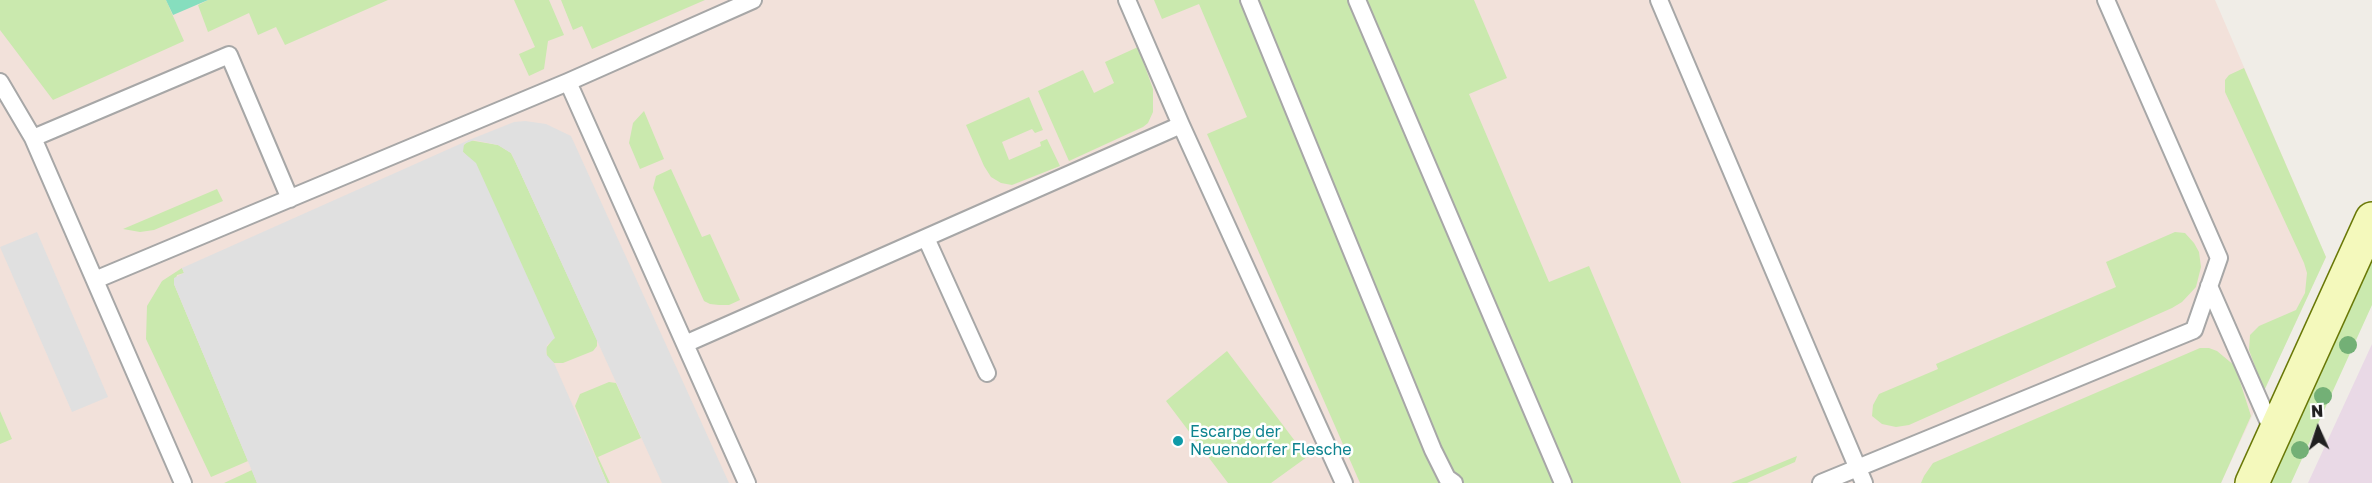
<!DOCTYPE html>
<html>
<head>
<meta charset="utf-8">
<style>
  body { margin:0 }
  #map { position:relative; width:2372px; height:483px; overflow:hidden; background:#f0ede7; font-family:"Golos Text",sans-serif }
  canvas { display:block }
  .north { position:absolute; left:2288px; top:399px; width:60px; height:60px; -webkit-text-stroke:4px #fff; paint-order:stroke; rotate:357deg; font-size:16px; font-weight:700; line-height:24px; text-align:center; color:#202020 }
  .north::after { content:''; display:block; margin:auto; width:21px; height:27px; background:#202020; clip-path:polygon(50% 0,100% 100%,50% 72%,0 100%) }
</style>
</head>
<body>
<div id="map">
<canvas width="2372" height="483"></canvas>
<div class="north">N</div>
</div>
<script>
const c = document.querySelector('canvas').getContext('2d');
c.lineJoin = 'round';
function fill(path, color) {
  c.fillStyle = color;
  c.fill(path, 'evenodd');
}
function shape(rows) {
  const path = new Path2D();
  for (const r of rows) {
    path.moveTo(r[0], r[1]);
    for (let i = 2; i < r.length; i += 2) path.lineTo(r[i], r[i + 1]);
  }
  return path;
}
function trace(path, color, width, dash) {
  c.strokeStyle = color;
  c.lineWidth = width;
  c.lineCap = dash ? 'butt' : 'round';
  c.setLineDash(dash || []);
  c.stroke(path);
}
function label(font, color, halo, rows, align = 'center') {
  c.font = font + ' "Golos Text",sans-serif';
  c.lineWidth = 5;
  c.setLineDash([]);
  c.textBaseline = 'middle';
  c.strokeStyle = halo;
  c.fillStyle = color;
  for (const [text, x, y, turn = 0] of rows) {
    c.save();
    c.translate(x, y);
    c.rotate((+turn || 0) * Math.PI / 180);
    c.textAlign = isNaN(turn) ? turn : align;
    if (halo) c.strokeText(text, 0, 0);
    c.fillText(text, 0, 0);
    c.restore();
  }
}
const industrial = shape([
  [2372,344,2372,483,2308,483]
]);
const military = shape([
  [0,0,2215,0,2326,257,2221,483,0,483]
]);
const grass = shape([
  [0,0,166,0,184,41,53,100,0,30],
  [208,0,388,0,285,45,276,27,258,35,249,13,208,32,198,5],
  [514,0,549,0,564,35,548,41,544,69,529,76,519,54,535,47],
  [561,0,705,0,592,49,582,26,573,30],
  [1154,0,1474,0,1507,78,1469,94,1549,282,1589,266,1681,483,1360,483,1207,134,1247,117,1199,4,1162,19],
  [1138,47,1153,89,1153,112,1148,123,1143,127,1069,161,1038,91,1083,70,1094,93,1114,83,1105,62],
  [2244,68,2326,257,2264,391,2249,350,2250,335,2259,326,2296,310,2305,293,2307,273,2304,263,2225,92,2225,80,2229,75],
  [1029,97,1043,130,1035,133,1032,129,1002,142,1009,160,1041,146,1040,142,1047,139,1060,166,1012,185,1001,183,991,177,984,166,966,125],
  [644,111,664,159,640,169,629,143,633,123],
  [469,140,498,145,511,153,515,161,597,340,597,346,593,351,563,363,554,363,547,357,546,348,554,338,467,156,463,152,463,146],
  [671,169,702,237,710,234,740,300,729,305,719,305,710,304,704,301,653,188,656,176],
  [217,189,223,201,154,230,140,232,123,229],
  [2175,232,2185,233,2194,243,2199,252,2201,267,2196,287,2182,302,2172,308,1909,425,1896,427,1882,424,1872,416,1873,405,1879,394,1938,369,1936,364,2116,287,2106,262],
  [2372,260,2372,305,2291,483,2270,483],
  [182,268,184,273,177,275,174,284,248,461,211,477,146,339,147,306,162,281],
  [2200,348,2209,348,2217,351,2235,366,2251,416,2221,483,1921,483,1924,476,1933,463],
  [1227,351,1307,457,1271,483,1228,483,1166,401],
  [609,382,616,383,641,438,598,457,610,483,607,483,575,406,580,394],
  [0,411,12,439,0,444],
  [1797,456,1795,462,1747,483,1731,483],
  [252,470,257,483,224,483]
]);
const pitch = shape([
  [166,0,208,0,173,15]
]);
const parking = shape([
  [525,121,546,124,571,136,729,483,662,483,515,161,511,153,498,145,474,140,464,144,463,152,476,163,555,338,547,345,546,354,554,363,607,483,257,483,174,284,174,278,184,273,182,268,469,140,514,122],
  [37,232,108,397,72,412,0,247]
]);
const lane = shape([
  [1127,0,1181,125,1344,483],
  [1249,0,1433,450,1447,478,1454,483],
  [1357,0,1563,483],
  [1659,0,1864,483],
  [0,82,33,138,183,483],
  [568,82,747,483],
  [33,138,229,55,290,199],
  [926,238,987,373],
  [95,280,568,82,753,0],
  [2209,286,2274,434],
  [685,344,1181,125],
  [1821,483,2194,330,2219,258,2106,0]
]);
const secondary = shape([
  [2252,483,2372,219]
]);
const trees = [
  [2348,345],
  [2323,396],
  [2300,450]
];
const markers = [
  [1178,441,6,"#0f9aa8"]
];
const cultureNames = [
  ["Escarpe der",1190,432],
  ["Neuendorfer Flesche",1190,450]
];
fill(industrial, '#e9d9e6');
fill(military, '#f2e1da');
fill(grass, '#cae9ae');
fill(pitch, '#86debe');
fill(parking, '#e0e0e0');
trace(lane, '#a7a7a7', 20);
trace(secondary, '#697807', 36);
trace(lane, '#fff', 16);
trace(secondary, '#f4f9bc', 33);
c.fillStyle = '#73b076';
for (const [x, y] of trees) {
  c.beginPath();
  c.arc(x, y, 9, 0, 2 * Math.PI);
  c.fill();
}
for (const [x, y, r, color] of markers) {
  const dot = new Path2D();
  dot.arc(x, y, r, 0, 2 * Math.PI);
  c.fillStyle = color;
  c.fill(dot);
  trace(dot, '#fff', 2);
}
label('16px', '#0d838f', '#fff', cultureNames, 'left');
</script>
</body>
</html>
